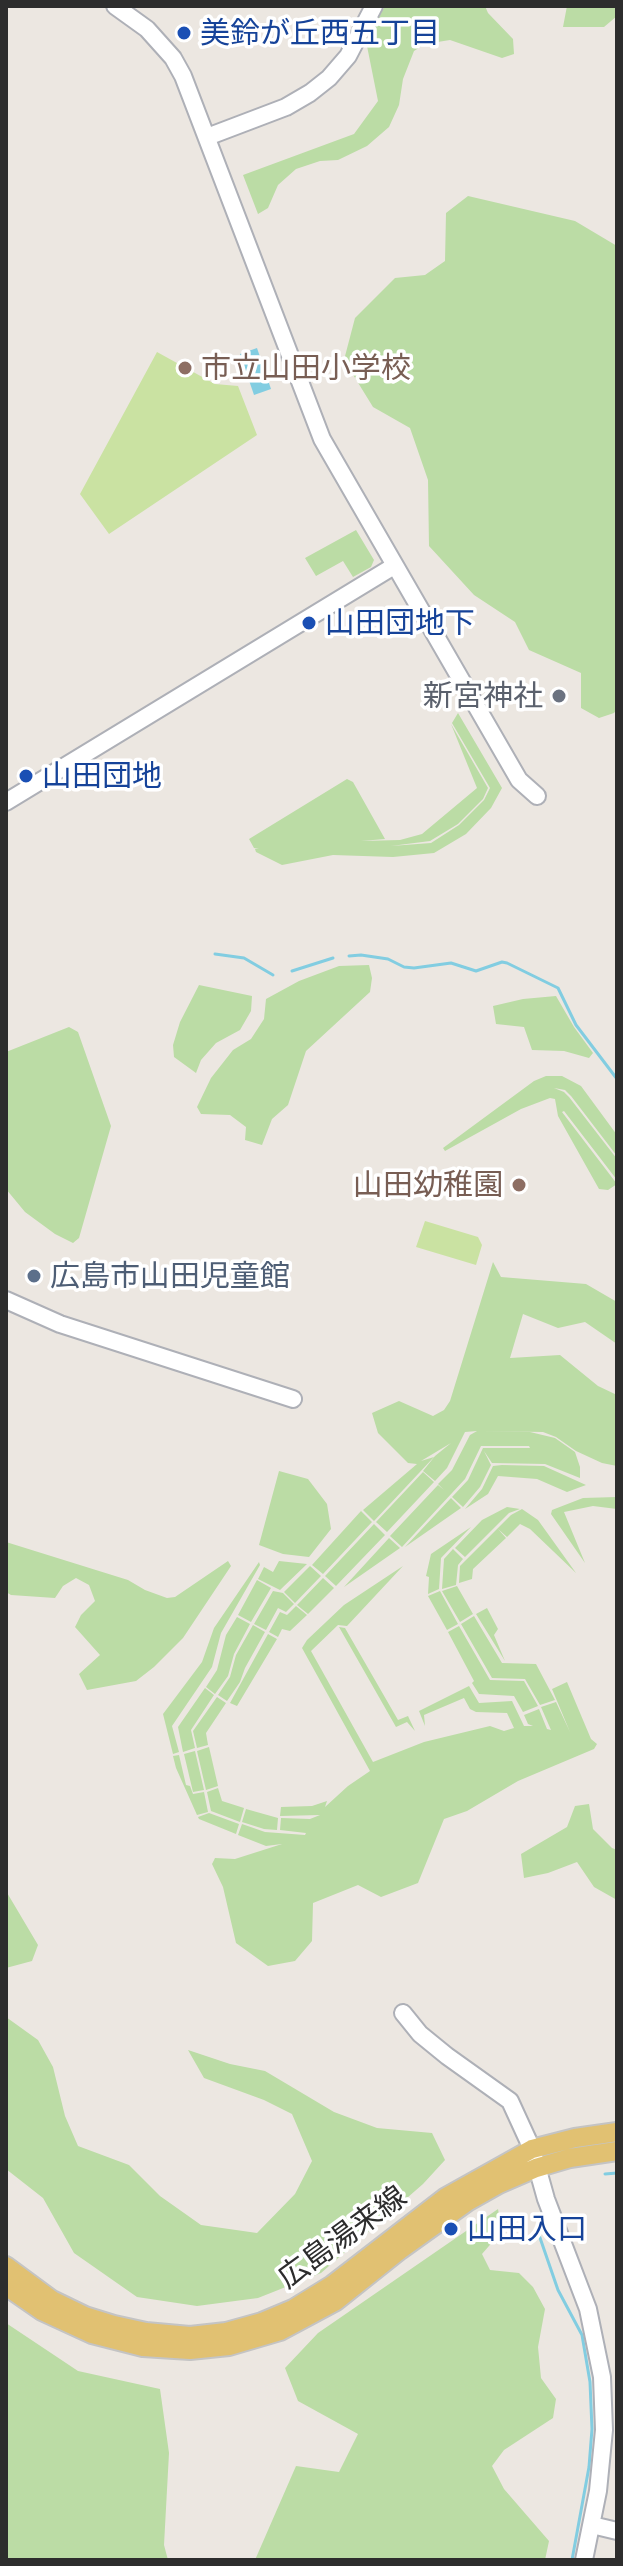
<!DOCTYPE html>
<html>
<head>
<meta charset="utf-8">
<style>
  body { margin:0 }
  #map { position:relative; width:623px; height:2566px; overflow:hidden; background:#ece7e1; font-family:"Exo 2",sans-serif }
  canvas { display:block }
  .frame { position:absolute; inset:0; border:8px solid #2d2d2d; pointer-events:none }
</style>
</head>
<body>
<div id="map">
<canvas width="623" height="2566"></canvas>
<div class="frame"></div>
</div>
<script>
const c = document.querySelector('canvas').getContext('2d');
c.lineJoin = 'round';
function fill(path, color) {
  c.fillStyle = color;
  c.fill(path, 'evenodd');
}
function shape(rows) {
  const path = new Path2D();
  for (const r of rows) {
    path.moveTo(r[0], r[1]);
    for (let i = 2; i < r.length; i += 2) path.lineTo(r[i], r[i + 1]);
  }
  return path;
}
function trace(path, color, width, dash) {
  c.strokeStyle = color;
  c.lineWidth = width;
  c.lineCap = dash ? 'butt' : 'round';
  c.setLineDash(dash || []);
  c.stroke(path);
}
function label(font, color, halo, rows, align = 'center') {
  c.font = font + ' "Exo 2","Noto Sans JP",sans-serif';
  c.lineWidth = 7;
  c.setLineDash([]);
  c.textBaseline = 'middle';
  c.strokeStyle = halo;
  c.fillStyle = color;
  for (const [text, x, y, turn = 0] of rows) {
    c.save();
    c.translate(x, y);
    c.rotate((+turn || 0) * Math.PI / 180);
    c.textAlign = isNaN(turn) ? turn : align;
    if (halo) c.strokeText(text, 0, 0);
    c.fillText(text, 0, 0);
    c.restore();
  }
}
const green = shape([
  [385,6,485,6,488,13,513,39,514,54,502,58,450,40,425,44,414,51,403,79,399,105,389,127,367,146,338,160,320,161,296,169,278,185,268,208,258,214,243,175,354,134,378,101,366,41],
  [567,6,617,6,617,16,604,27,563,27],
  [468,196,575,221,617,246,617,709,614,713,599,718,581,708,581,673,529,650,515,622,474,595,429,546,428,480,410,428,373,407,344,360,355,318,395,278,425,275,445,261,446,213],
  [356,530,374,560,371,567,353,577,343,561,316,576,305,558],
  [458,713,502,788,491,808,466,834,434,853,393,857,333,855,282,865,256,852,255,849,259,849,254,848,249,839,347,779,353,782,385,839,361,841,400,840,422,834,477,788,451,724,488,788,483,799,458,824,430,841,391,846,431,843,459,825,484,800,490,788,452,723],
  [369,965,372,978,370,992,306,1051,288,1105,272,1119,262,1145,245,1140,246,1127,230,1115,201,1114,197,1107,211,1078,233,1050,251,1039,264,1019,266,999,299,981,339,966],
  [199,985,252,996,251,1011,240,1030,216,1043,201,1060,196,1073,174,1057,173,1045,180,1022],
  [556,996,574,1027,593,1053,589,1058,564,1051,532,1050,524,1027,496,1024,493,1006,523,999],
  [69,1027,78,1032,111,1126,79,1238,73,1243,55,1234,25,1212,6,1189,6,1052],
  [546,1076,562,1076,581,1086,617,1135,617,1156,571,1096,565,1090,554,1088,564,1092,569,1097,617,1159,617,1180,564,1111,562,1112,617,1184,608,1190,599,1189,558,1116,555,1099,550,1098,521,1109,445,1151,443,1148,534,1081],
  [493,1262,501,1277,586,1284,617,1302,617,1344,585,1322,558,1328,523,1314,510,1358,560,1355,598,1386,617,1395,617,1466,602,1463,576,1451,556,1437,543,1432,479,1431,530,1432,555,1438,575,1452,580,1467,580,1478,545,1464,492,1463,484,1451,491,1465,480,1487,463,1507,452,1497,468,1480,483,1448,530,1448,529,1446,481,1446,465,1479,402,1547,390,1536,438,1485,444,1490,438,1484,452,1470,470,1435,477,1431,465,1432,447,1468,435,1481,423,1471,435,1456,451,1443,421,1461,434,1457,374,1521,363,1510,417,1464,408,1463,378,1433,372,1413,399,1401,433,1416,444,1410,450,1401],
  [502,1465,544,1466,586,1485,567,1492,537,1479,498,1476,488,1494,465,1509,482,1489,493,1466],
  [279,1471,308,1479,327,1504,331,1529,309,1557,283,1554,259,1545],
  [423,1472,434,1482,387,1532,376,1522],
  [617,1497,617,1509,593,1506,564,1512,585,1563,551,1514,552,1510,583,1498],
  [451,1498,461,1508,405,1547],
  [507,1507,520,1509,509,1513,465,1557,455,1548,482,1520],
  [522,1509,538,1520,576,1573,530,1529,520,1524,507,1537,498,1529,506,1538,473,1569,472,1579,459,1583,460,1566,511,1515],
  [361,1511,372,1522,323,1574,312,1565],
  [374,1524,385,1535,336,1586,325,1576],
  [471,1527,441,1558,439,1589,428,1594,429,1577,426,1576,431,1554],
  [389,1538,400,1548,344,1587],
  [6,1542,128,1580,145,1590,167,1598,175,1597,228,1561,231,1566,183,1638,154,1667,136,1681,87,1690,79,1674,100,1655,75,1627,81,1615,95,1601,89,1585,76,1578,63,1586,55,1598,11,1595,6,1592],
  [453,1549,463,1559,458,1565,456,1585,442,1589,444,1559],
  [279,1561,307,1564,280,1590,258,1579,264,1567,273,1572],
  [259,1562,260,1565,221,1633,212,1667,172,1726,179,1752,173,1754,163,1714,202,1662,214,1628],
  [310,1566,321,1576,295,1603,284,1592],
  [403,1566,347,1626,338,1625,311,1651,373,1762,424,1742,490,1726,504,1731,514,1728,507,1713,476,1712,470,1709,464,1698,424,1715,425,1726,419,1711,469,1686,479,1703,512,1701,524,1726,533,1726,528,1724,524,1715,539,1709,547,1729,551,1730,541,1707,556,1702,570,1732,552,1689,567,1682,591,1739,597,1744,594,1749,518,1781,467,1811,444,1819,418,1883,381,1897,358,1885,313,1903,312,1941,295,1961,268,1966,236,1943,223,1887,212,1864,215,1858,235,1859,282,1844,266,1846,238,1835,242,1824,265,1832,305,1835,306,1833,280,1830,281,1818,310,1819,320,1815,280,1816,281,1807,312,1806,327,1801,325,1807,348,1786,370,1771,302,1648,307,1640,344,1605],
  [323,1578,334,1588,308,1614,297,1605],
  [257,1580,271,1588,251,1622,238,1615],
  [457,1586,473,1614,460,1622,442,1591],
  [273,1591,283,1593,294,1604,286,1612,278,1608,266,1630,254,1624],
  [440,1591,458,1624,447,1630,428,1596],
  [296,1606,307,1615,290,1631,282,1629,278,1637,269,1632,280,1612,287,1615],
  [487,1608,498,1629,494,1635,505,1661,476,1614],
  [474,1616,502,1663,536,1664,555,1700,540,1705,525,1679,492,1678,461,1624],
  [237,1617,250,1624,234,1654,228,1676,215,1694,206,1687,217,1670,226,1635],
  [253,1625,265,1632,245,1668,240,1682,227,1701,218,1695,230,1677,236,1655],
  [459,1626,490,1680,524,1681,538,1706,523,1712,514,1696,479,1694,472,1683,474,1681,448,1632],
  [339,1627,345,1628,398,1720,408,1716,415,1731,407,1722,396,1727],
  [268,1634,277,1639,237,1706,230,1703],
  [205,1688,214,1695,191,1730,195,1748,183,1752,178,1727],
  [217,1697,226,1703,206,1733,208,1745,197,1748,193,1731],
  [209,1747,218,1786,206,1790,197,1751],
  [195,1751,204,1790,193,1792,184,1754],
  [179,1755,186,1785,190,1786,193,1794,204,1792,208,1812,197,1815,176,1768,173,1756],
  [218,1788,222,1801,244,1808,240,1822,211,1811,207,1792],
  [589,1804,593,1829,612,1848,617,1850,617,1900,594,1887,577,1862,548,1873,524,1878,521,1854,567,1827,575,1806],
  [246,1809,278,1818,277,1830,264,1829,242,1822],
  [209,1813,239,1824,236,1834,199,1819,198,1817],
  [6,1891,38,1945,32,1961,6,1968],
  [6,2017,38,2040,53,2067,65,2116,78,2146,129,2165,160,2196,201,2225,257,2233,295,2194,312,2161,292,2114,264,2100,204,2078,188,2050,230,2064,265,2071,334,2112,377,2128,432,2133,445,2160,423,2184,321,2273,258,2298,197,2306,137,2297,74,2253,43,2198,6,2169],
  [498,2209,502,2231,482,2254,490,2270,519,2273,533,2287,545,2309,538,2347,541,2378,556,2399,553,2418,504,2450,492,2466,504,2489,549,2541,545,2560,255,2560,296,2466,339,2472,358,2434,298,2401,285,2368,318,2333],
  [6,2323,78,2371,160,2389,169,2453,164,2545,168,2560,6,2560]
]);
const pitch = shape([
  [157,352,215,384,238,386,257,435,109,534,80,494],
  [425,1221,478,1237,482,1245,476,1265,416,1247]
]);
const water = shape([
  [257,348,271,389,254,395,240,354]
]);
const stream = shape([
  [215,954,244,958,273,975],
  [349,956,361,955,388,959,404,967,414,968,451,963,476,971,502,962,507,963,558,988,576,1025,617,1079],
  [292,971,333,958],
  [605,2174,617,2173],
  [538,2232,558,2290,582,2335,590,2382,592,2429,589,2467,572,2560]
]);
const secondary = shape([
  [115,6,147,29,173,58,183,76,322,439,519,780,537,796],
  [207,137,286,107,310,93,329,78,348,56,374,6],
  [6,802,394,566],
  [6,1300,60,1324,293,1399],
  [403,2013,420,2034,447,2056,510,2101,532,2149,546,2199,588,2309,602,2377,604,2430,598,2491,584,2560],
  [592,2525,617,2531]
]);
const primary = shape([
  [6,2266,52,2300,85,2316,114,2325,146,2332,190,2336,226,2332,262,2322,293,2309,332,2285,446,2197,532,2149,575,2138,617,2132],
  [6,2286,42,2311,92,2334,143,2347,190,2350,229,2346,280,2331,336,2301,400,2250,467,2202,499,2184,536,2168,570,2158,617,2151]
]);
const markers = [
  [184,33,8,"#1a4fb4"],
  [185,368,8,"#8d6e63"],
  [309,623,8,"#1a4fb4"],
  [559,696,8,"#6b7280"],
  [26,776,8,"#1a4fb4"],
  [519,1185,8,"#8d6e63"],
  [34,1276,8,"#5c6f8a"],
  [451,2229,8,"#1a4fb4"]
];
const transitNames = [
  ["美鈴が丘西五丁目",200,33],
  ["山田団地下",325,623],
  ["山田団地",42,776],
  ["山田入口",467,2229]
];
const educationNames = [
  ["市立山田小学校",201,368],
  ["山田幼稚園",503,1185,"right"]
];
const worshipNames = [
  ["新宮神社",543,696]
];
const serviceNames = [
  ["広島市山田児童館",50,1276]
];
const streetNames = [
  ["広島湯来線",342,2237,-36]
];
fill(green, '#bbdca5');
fill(pitch, '#cae2a2');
fill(water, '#82cde1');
trace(stream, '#82cde1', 3);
trace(secondary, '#aeb0b7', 20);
trace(primary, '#c4c4c4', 22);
trace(secondary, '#fff', 16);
trace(primary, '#e1c172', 18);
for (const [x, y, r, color] of markers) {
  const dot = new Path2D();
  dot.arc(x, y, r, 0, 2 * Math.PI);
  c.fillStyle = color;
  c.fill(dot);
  trace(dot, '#fff', 3);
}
label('30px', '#164399', '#fff', transitNames, 'left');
label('30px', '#785e54', '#fff', educationNames, 'left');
label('30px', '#5b616d', '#fff', worshipNames, 'right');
label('30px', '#4e5e75', '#fff', serviceNames, 'left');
label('30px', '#2d2d2d', '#fff', streetNames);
</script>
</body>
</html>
